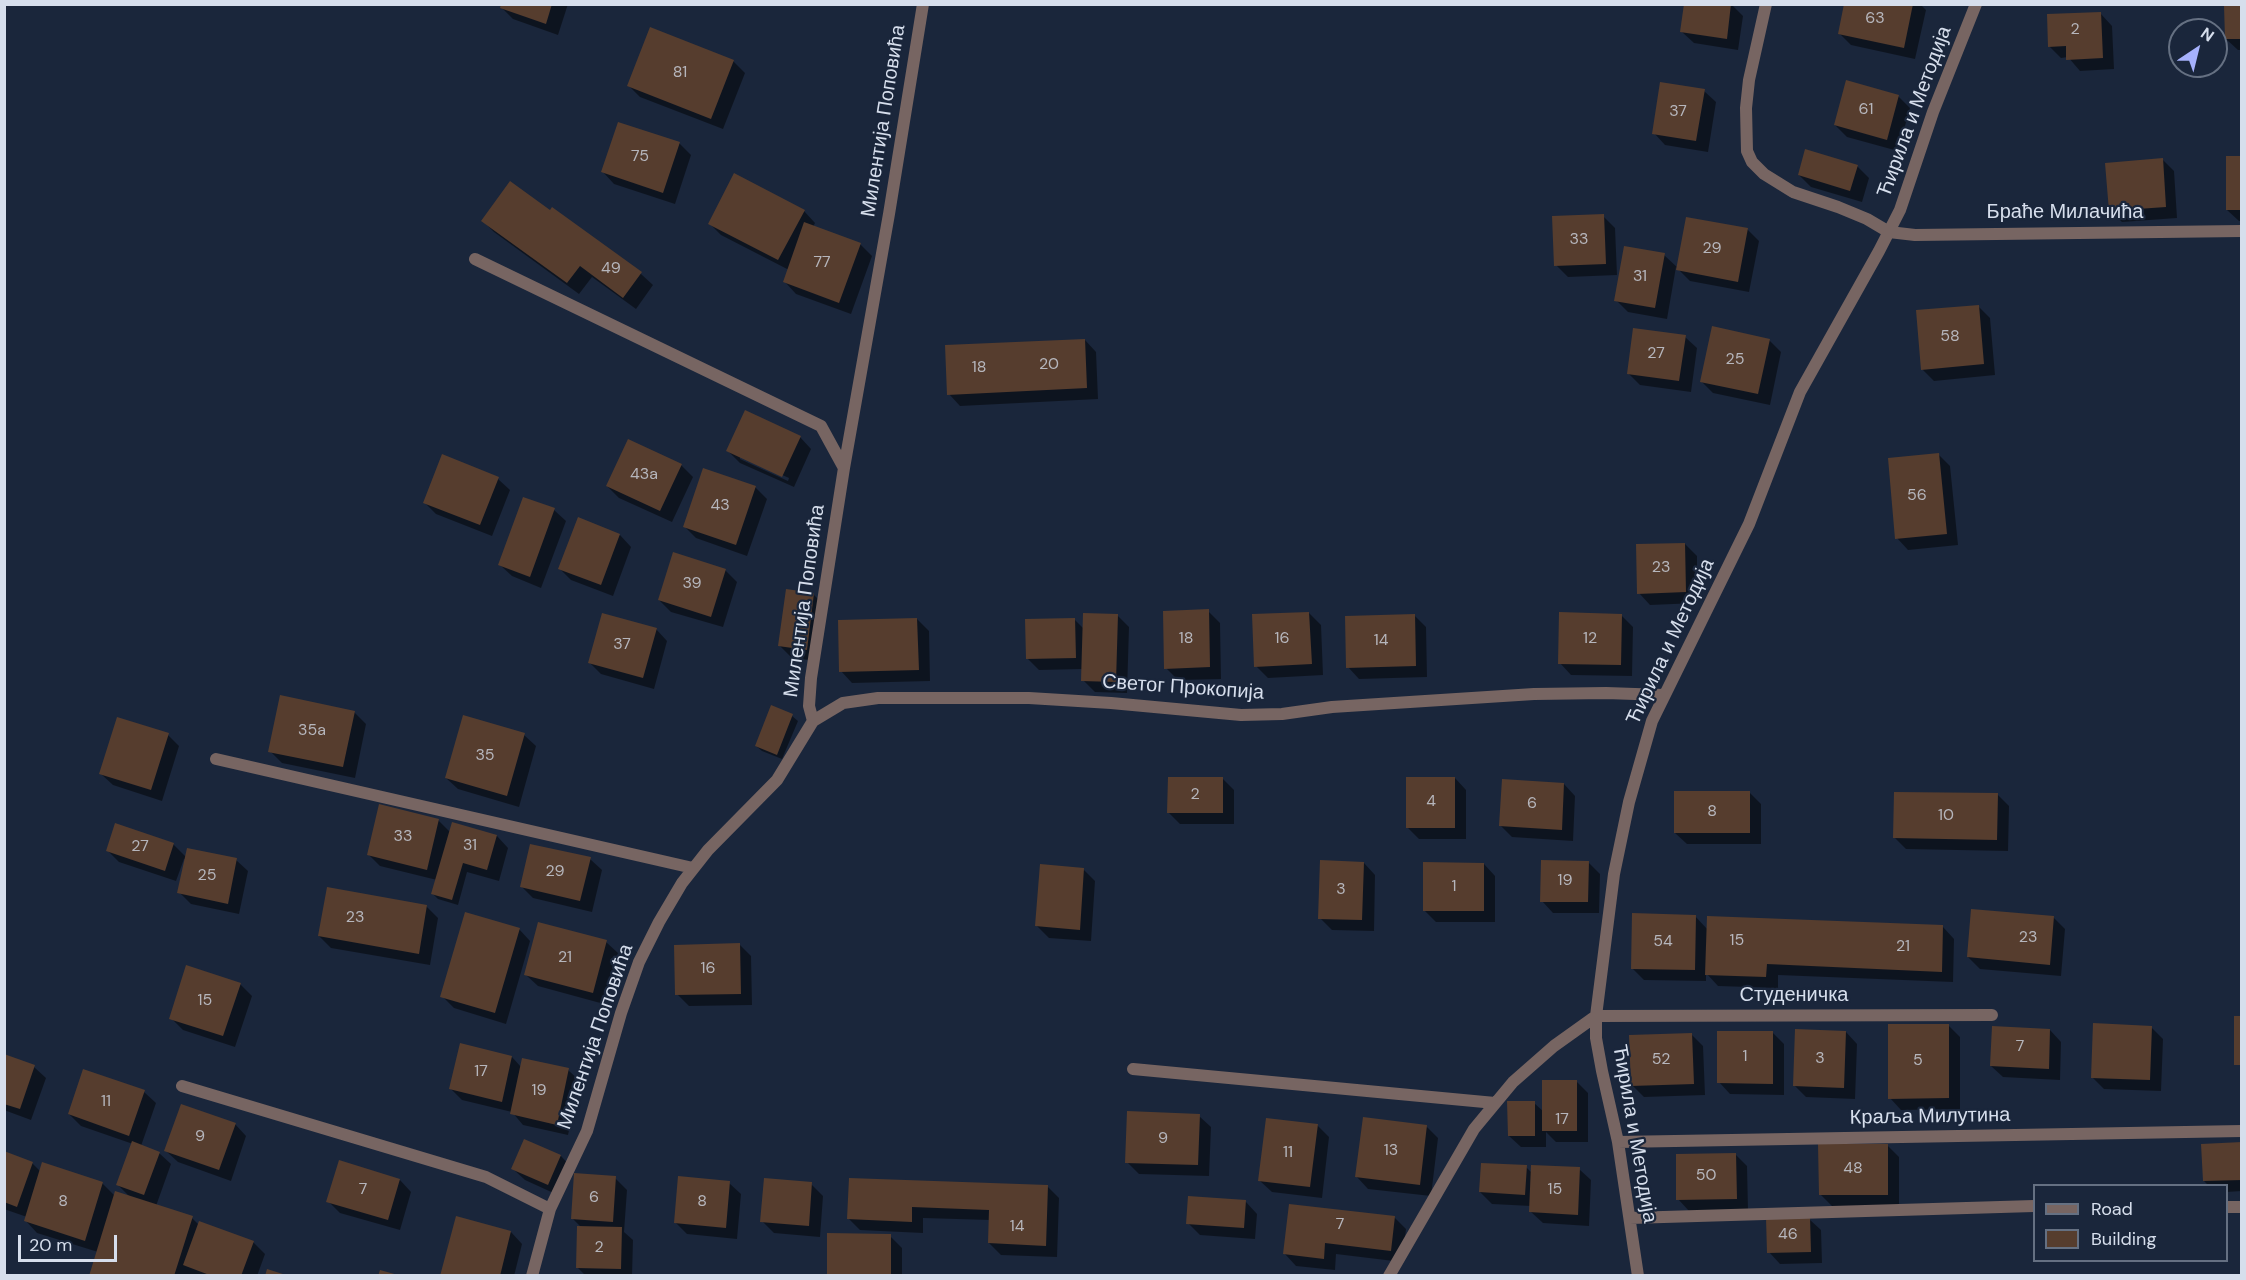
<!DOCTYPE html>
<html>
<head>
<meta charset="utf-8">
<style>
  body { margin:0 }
  #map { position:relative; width:2246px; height:1280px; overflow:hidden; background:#1a263b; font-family:"DM Sans",sans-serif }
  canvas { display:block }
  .frame { position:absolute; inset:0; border:6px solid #d6deec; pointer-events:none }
  .legend { position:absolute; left:2033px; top:1184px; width:195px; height:78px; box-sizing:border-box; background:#1a263b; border:2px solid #657082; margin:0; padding:8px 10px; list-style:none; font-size:18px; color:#d6deec }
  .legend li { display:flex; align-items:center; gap:12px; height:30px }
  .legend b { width:30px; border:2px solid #657082 }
  .north { position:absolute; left:2168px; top:18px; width:60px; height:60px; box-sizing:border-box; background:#1a263b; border:2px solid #657082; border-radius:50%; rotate:35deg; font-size:16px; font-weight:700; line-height:24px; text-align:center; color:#d6deec }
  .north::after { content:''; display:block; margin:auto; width:21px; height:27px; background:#a6b1fc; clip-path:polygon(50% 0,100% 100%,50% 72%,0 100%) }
  .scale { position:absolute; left:18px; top:1235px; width:99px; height:27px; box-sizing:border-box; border:3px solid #d6deec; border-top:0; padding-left:8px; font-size:18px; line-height:21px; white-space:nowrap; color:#d6deec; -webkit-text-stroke:4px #1a263b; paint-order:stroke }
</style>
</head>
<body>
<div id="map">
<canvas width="2246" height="1280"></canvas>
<div class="frame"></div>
<ul class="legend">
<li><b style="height:8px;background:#776562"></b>Road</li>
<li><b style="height:16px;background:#563d2e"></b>Building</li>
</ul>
<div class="north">N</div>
<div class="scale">20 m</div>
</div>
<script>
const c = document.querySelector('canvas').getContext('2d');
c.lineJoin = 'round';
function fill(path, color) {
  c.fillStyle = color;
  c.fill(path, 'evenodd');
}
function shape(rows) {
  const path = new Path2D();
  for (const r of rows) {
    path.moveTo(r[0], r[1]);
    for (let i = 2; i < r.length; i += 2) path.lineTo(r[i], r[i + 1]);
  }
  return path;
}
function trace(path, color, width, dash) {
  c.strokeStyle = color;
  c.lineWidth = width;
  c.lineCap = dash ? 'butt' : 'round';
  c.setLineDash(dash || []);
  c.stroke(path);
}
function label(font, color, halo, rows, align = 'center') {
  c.font = font + ' "DM Sans",sans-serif';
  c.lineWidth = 4.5;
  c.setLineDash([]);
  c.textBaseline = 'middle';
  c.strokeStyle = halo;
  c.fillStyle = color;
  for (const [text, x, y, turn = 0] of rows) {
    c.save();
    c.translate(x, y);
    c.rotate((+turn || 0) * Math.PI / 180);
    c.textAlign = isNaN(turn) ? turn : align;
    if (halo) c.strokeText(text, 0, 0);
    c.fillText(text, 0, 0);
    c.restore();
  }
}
const shadow = shape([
  [502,4,568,4,558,35,513,19,501,7],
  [1686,4,1731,4,1743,16,1738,50,1694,43,1682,32],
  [1846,4,1920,4,1926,10,1915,59,1851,45,1839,33],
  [2242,6,2242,50,2238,50,2226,39],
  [2101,14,2112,26,2114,69,2080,71,2068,57,2061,58,2049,46],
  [733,61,745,73,723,129,640,97,629,86],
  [1704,91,1716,102,1708,152,1665,145,1654,133],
  [1898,96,1910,108,1898,151,1847,137,1835,125],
  [679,143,691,155,675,204,614,184,603,172],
  [2242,158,2242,221,2239,221,2227,210],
  [2163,160,2174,171,2177,218,2122,222,2110,210],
  [1857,166,1869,178,1862,202,1811,187,1799,175],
  [553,209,641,274,653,285,636,309,592,277,579,294,494,232,483,221,550,212],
  [804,211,815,223,813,227,860,244,872,256,851,314,796,294,785,282,789,270,721,235,710,224],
  [1603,216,1615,228,1617,275,1568,277,1556,265],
  [1747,229,1759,241,1749,292,1690,281,1676,267,1667,319,1628,312,1616,300,1664,255,1678,268],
  [1978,306,1990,318,1995,375,1934,381,1922,369],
  [1685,337,1697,348,1691,392,1640,385,1628,373],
  [1085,340,1096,352,1098,399,960,406,949,394],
  [1769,340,1781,352,1770,405,1713,393,1701,381],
  [800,437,811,449,794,487,740,463,728,451],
  [740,456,789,478,788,481,740,459],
  [1939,455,1950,466,1958,545,1908,550,1897,538],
  [681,465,693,477,672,522,619,498,607,486],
  [498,479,510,490,492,536,436,514,424,502],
  [755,487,767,499,747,556,696,538,685,527],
  [554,510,566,521,541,588,512,576,500,565],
  [620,535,631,547,613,596,571,580,560,569],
  [1685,544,1697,556,1697,603,1650,605,1639,593],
  [725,570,737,582,723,627,671,612,659,600],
  [813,594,825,606,819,661,792,658,780,646],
  [1208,611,1220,623,1221,679,1178,680,1166,668],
  [1309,613,1321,625,1323,675,1268,678,1256,666],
  [1117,615,1129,627,1127,693,1095,692,1083,680,1083,669,1039,670,1027,658,1075,620,1084,629],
  [1414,615,1426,627,1427,677,1359,679,1348,667],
  [1621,615,1633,627,1632,676,1571,675,1560,663],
  [917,619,929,631,930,681,852,683,841,671],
  [656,629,667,641,654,689,601,674,589,662],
  [354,712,366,724,355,778,282,763,270,751],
  [792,716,798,721,782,759,762,751,756,746],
  [168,735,179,746,162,801,113,785,101,774],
  [524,735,536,746,519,807,458,789,446,778],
  [1455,778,1466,790,1466,839,1419,839,1408,828],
  [1223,779,1234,790,1234,824,1180,824,1169,813],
  [1564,784,1575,796,1573,841,1512,837,1500,825],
  [1749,792,1761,804,1761,844,1687,844,1675,833],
  [1997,794,2009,806,2008,851,1906,849,1895,838],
  [438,820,450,832,453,824,497,836,508,848,499,881,467,872,458,905,438,899,433,894,437,880,380,866,368,854],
  [173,844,186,857,236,860,248,871,239,914,191,904,179,892,186,859,184,859,176,881,119,862,108,851],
  [590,859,602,870,592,912,533,898,522,887],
  [1588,862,1600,874,1599,913,1553,913,1542,901],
  [1364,863,1375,875,1374,931,1332,930,1320,918],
  [1484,864,1495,876,1495,922,1436,922,1424,910],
  [1084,870,1095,881,1091,941,1049,938,1037,926],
  [426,906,438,918,430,965,331,948,319,936],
  [1695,916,1708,930,1943,927,1954,939,1953,982,1778,975,1778,988,1718,986,1706,973,1706,981,1644,980,1632,968],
  [2053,917,2065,929,2061,976,1980,969,1968,957],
  [519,929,530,941,506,1024,454,1008,442,996],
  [606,942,618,953,604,1004,538,986,526,975],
  [740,945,751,956,752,1005,689,1006,677,994],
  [240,984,252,996,235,1047,183,1030,171,1018],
  [1948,1025,1960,1037,1960,1109,1901,1110,1890,1098],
  [2151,1027,2163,1039,2161,1091,2104,1089,2092,1077],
  [2050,1030,2061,1042,2060,1080,2003,1077,1991,1066],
  [1846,1032,1857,1044,1855,1099,1806,1097,1794,1085],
  [1773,1033,1784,1044,1784,1095,1730,1094,1719,1082],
  [1692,1035,1703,1046,1705,1095,1644,1097,1632,1085],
  [4,1056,34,1067,46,1078,31,1120,4,1110],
  [512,1057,521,1067,568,1070,580,1081,568,1135,523,1125,512,1112,462,1100,450,1088],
  [84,1071,144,1092,156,1103,141,1146,159,1153,171,1164,156,1206,192,1218,199,1225,253,1242,265,1254,257,1276,90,1276,98,1252,37,1233,26,1221,27,1217,4,1209,4,1153,32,1163,41,1172,102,1183,115,1196,131,1198,118,1185,133,1144,81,1126,69,1114],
  [1577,1082,1588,1093,1588,1142,1556,1142,1546,1132,1546,1147,1521,1147,1509,1136,1534,1103,1544,1112],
  [1199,1116,1211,1127,1209,1176,1139,1174,1127,1162],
  [235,1124,246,1136,231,1181,178,1162,166,1151],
  [1317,1125,1329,1137,1322,1198,1272,1192,1260,1181],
  [1427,1127,1438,1138,1431,1196,1368,1189,1357,1177],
  [525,1141,561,1156,572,1168,560,1196,525,1180,513,1169],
  [2242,1143,2242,1191,2226,1192,2226,1186,2209,1186,2204,1181],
  [1887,1145,1899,1157,1899,1206,1832,1206,1820,1194],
  [1736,1155,1747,1166,1748,1210,1689,1211,1678,1199],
  [1526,1167,1532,1173,1579,1169,1591,1180,1589,1226,1543,1223,1531,1212,1531,1206,1492,1204,1480,1192],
  [615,1178,627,1190,624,1232,633,1240,632,1276,586,1276,577,1267,582,1228,573,1219],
  [850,1179,1048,1187,1059,1198,1057,1257,1001,1255,989,1243,990,1220,923,1218,923,1233,860,1230,849,1219],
  [400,1180,411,1192,400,1230,340,1213,328,1201],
  [729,1183,741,1194,737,1239,687,1234,675,1222],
  [811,1184,823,1196,820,1237,774,1233,762,1221],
  [1246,1202,1257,1214,1255,1239,1200,1235,1188,1223],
  [1395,1218,1406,1229,1402,1262,1336,1254,1335,1270,1296,1266,1285,1254],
  [1809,1219,1821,1230,1822,1263,1780,1264,1769,1252],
  [511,1232,522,1244,514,1276,442,1276],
  [890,1236,902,1248,902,1276,828,1276]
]);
const building = shape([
  [501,4,552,4,546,24,500,8],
  [1684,4,1731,4,1727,39,1680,32],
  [1844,4,1913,4,1904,48,1838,34],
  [2224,5,2242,5,2242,39,2225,39],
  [2101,12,2103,58,2066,60,2066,46,2048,47,2047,14],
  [650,27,734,60,711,119,627,86],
  [1846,80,1899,95,1887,140,1834,125],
  [1660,82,1705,89,1696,141,1652,134],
  [618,122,680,142,663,193,601,172],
  [1805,149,1858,165,1850,191,1798,175],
  [2226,156,2242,156,2242,210,2226,210],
  [2163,158,2166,207,2109,211,2105,163],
  [734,173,805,210,778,260,708,224],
  [510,181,550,210,552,207,642,272,623,298,580,266,567,283,481,221],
  [1604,214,1606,264,1554,266,1552,216],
  [1686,217,1748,228,1738,282,1676,270],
  [804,222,861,243,839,303,783,282],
  [1624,246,1665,253,1655,308,1614,301],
  [1979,305,1984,364,1921,370,1916,310],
  [1712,326,1770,339,1758,394,1700,382],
  [1633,328,1686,335,1679,381,1627,374],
  [1085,339,1087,388,947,395,945,345],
  [745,410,801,436,782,477,726,451],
  [628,439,682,464,660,511,606,486],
  [1939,453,1947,534,1895,539,1888,458],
  [442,454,499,477,480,525,423,503],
  [703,468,756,486,736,545,683,527],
  [523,497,555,508,530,577,498,565],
  [578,517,620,534,601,585,558,569],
  [1685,543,1686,592,1637,594,1636,544],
  [673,552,726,569,711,617,658,600],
  [786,589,814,593,807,650,778,646],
  [1209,609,1210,667,1164,669,1163,611],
  [1309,612,1312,664,1254,667,1252,614],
  [1559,612,1622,614,1621,665,1558,664],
  [602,613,657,628,643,678,588,663],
  [1083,613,1118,614,1116,682,1081,681],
  [1415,614,1416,666,1346,668,1345,616],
  [917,618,919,670,839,672,838,620],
  [1075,618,1076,658,1026,659,1025,619],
  [280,695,355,711,343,767,268,752],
  [771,705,793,714,777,755,755,746],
  [463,715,525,733,507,796,445,778],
  [117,717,169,733,151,790,99,774],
  [1168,777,1223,777,1223,813,1167,813],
  [1406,777,1455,777,1455,828,1406,828],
  [1502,779,1564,783,1562,830,1499,826],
  [1674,791,1750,791,1750,833,1674,833],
  [1894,792,1998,793,1997,840,1893,838],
  [379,804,439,819,427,870,367,855],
  [452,822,497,835,487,870,463,863,452,900,431,894],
  [115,823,174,843,165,871,106,851],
  [530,844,591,857,580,901,520,887],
  [187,848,237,858,228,904,177,893],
  [1320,860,1364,862,1362,920,1318,919],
  [1541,860,1589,861,1588,902,1540,902],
  [1423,862,1484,863,1484,911,1423,911],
  [1040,864,1084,868,1080,930,1035,926],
  [327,887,427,905,419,954,318,936],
  [1971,909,2054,916,2050,965,1967,957],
  [465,912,520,928,495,1013,440,997],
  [1632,913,1696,915,1695,970,1631,969],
  [1707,916,1943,925,1942,972,1767,964,1766,977,1705,975],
  [538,922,607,940,593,993,524,975],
  [740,943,741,994,675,995,674,945],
  [186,965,241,983,223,1036,169,1019],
  [2234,1016,2242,1016,2242,1065,2234,1065],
  [2093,1023,2152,1026,2150,1080,2091,1078],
  [1888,1024,1949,1024,1949,1098,1888,1099],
  [1992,1026,2050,1029,2049,1069,1990,1066],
  [1795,1029,1846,1031,1844,1088,1793,1086],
  [1717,1031,1773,1031,1773,1084,1717,1083],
  [1692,1033,1694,1084,1631,1086,1629,1035],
  [460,1043,512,1056,502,1102,449,1089],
  [4,1054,35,1065,20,1109,4,1104],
  [522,1058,569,1068,557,1125,510,1114],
  [83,1069,145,1090,129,1136,68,1114],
  [1542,1080,1577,1080,1577,1131,1542,1131],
  [1507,1101,1535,1101,1535,1136,1508,1136],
  [181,1104,236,1123,219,1170,164,1151],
  [1127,1111,1200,1114,1198,1165,1125,1163],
  [1363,1117,1427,1125,1420,1185,1355,1177],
  [1266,1118,1318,1124,1310,1187,1258,1181],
  [524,1139,561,1155,548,1185,511,1169],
  [132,1141,160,1152,144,1195,116,1185],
  [2242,1142,2242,1180,2203,1181,2201,1144],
  [1818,1144,1888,1144,1888,1195,1819,1195],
  [4,1151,33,1162,17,1207,4,1202],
  [1736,1153,1737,1199,1676,1200,1676,1154],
  [339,1160,400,1179,388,1220,326,1202],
  [42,1162,103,1182,85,1241,24,1221],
  [1481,1163,1527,1165,1525,1195,1479,1192],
  [1531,1165,1580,1167,1578,1215,1529,1212],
  [574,1173,616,1176,613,1222,571,1219],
  [678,1176,730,1181,726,1228,674,1223],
  [764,1178,812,1182,809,1226,760,1222],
  [849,1178,1048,1185,1046,1246,988,1243,989,1210,912,1207,912,1222,847,1219],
  [115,1191,193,1216,174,1276,89,1276],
  [1188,1196,1246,1200,1244,1228,1186,1224],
  [1289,1204,1395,1216,1391,1251,1325,1243,1324,1259,1283,1254],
  [456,1216,511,1231,500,1276,440,1276],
  [1810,1217,1811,1252,1767,1253,1766,1218],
  [199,1221,254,1241,241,1276,212,1276,183,1265],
  [577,1226,622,1227,621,1269,576,1268],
  [827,1233,891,1234,891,1276,827,1276],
  [267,1269,286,1275,286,1276,265,1276],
  [380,1270,398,1275,398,1276,378,1276]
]);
const minor = shape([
  [1766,4,1749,80,1746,108,1747,151,1752,162,1764,174,1793,192,1838,207,1867,219,1889,232,1915,235,2242,231],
  [475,259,821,426,844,468],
  [813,721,843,703,878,698,1029,698,1111,703,1241,715,1282,714,1332,707,1534,694,1606,693,1664,695],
  [216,759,693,868],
  [1596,1016,1992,1015],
  [1133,1069,1495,1103],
  [182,1086,486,1177,550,1209],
  [1618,1142,2242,1131],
  [2226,1207,2242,1207],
  [1630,1218,2034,1206],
  [532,1276,550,1209,587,1131,621,1013,639,962,659,922,682,883,708,850,777,780,813,721,809,706,811,678,844,468,889,214,923,4],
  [1389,1276,1474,1129,1513,1082,1554,1046,1596,1016],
  [1638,1276,1618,1142,1602,1071,1596,1038,1596,1016,1614,874,1629,802,1652,721,1749,524,1800,392,1879,251,1900,210,1933,112,1976,4]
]);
const numberNames = [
  ["63",1875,19],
  ["2",2075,30],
  ["81",680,73],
  ["61",1866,110],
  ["37",1678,112],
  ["75",640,157],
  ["33",1579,240],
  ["29",1712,249],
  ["77",822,263],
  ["49",611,269],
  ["31",1640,277],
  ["58",1950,337],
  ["27",1656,354],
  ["25",1735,360],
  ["20",1049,365],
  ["18",979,368],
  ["43a",644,475],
  ["56",1917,496],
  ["43",720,506],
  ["23",1661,568],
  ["39",692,584],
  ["18",1186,639],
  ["16",1282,639],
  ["12",1590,639],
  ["14",1381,641],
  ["37",622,645],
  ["35a",312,731],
  ["35",485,756],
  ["2",1195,795],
  ["4",1431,802],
  ["6",1532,804],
  ["8",1712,812],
  ["10",1946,816],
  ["33",403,837],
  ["31",470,846],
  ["27",140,847],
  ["29",555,872],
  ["25",207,876],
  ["19",1565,881],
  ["1",1454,887],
  ["3",1341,890],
  ["23",355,918],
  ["23",2028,938],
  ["15",1737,941],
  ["54",1663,942],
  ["21",1903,947],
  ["21",565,958],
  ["16",708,969],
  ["15",205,1001],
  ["7",2020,1047],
  ["1",1745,1057],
  ["3",1820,1059],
  ["52",1661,1060],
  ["5",1918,1061],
  ["17",481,1072],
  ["19",539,1091],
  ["11",106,1102],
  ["17",1562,1120],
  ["9",200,1137],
  ["9",1163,1139],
  ["13",1391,1151],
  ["11",1288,1153],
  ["48",1853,1169],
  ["50",1706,1176],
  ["7",363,1190],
  ["15",1555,1190],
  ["6",594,1198],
  ["8",63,1202],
  ["8",702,1202],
  ["7",1340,1225],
  ["14",1017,1227],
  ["46",1788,1235],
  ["2",599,1248]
];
const streetNames = [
  ["Ћирила и Методија",1915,112,-70],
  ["Милентија Поповића",884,121,-81],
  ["Браће Милачића",2065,213],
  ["Милентија Поповића",805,601,-82],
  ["Ћирила и Методија",1671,642,-65],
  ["Светог Прокопија",1183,688,4],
  ["Студеничка",1794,996],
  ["Милентија Поповића",596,1037,-71],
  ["Краља Милутина",1930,1117,-1],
  ["Ћирила и Методија",1634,1134,80]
];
fill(shadow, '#0007');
fill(building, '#563d2e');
trace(minor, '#776562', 12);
label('16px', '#b6b6bc', null, numberNames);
label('20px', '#d6deec', '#1a263b', streetNames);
</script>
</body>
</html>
